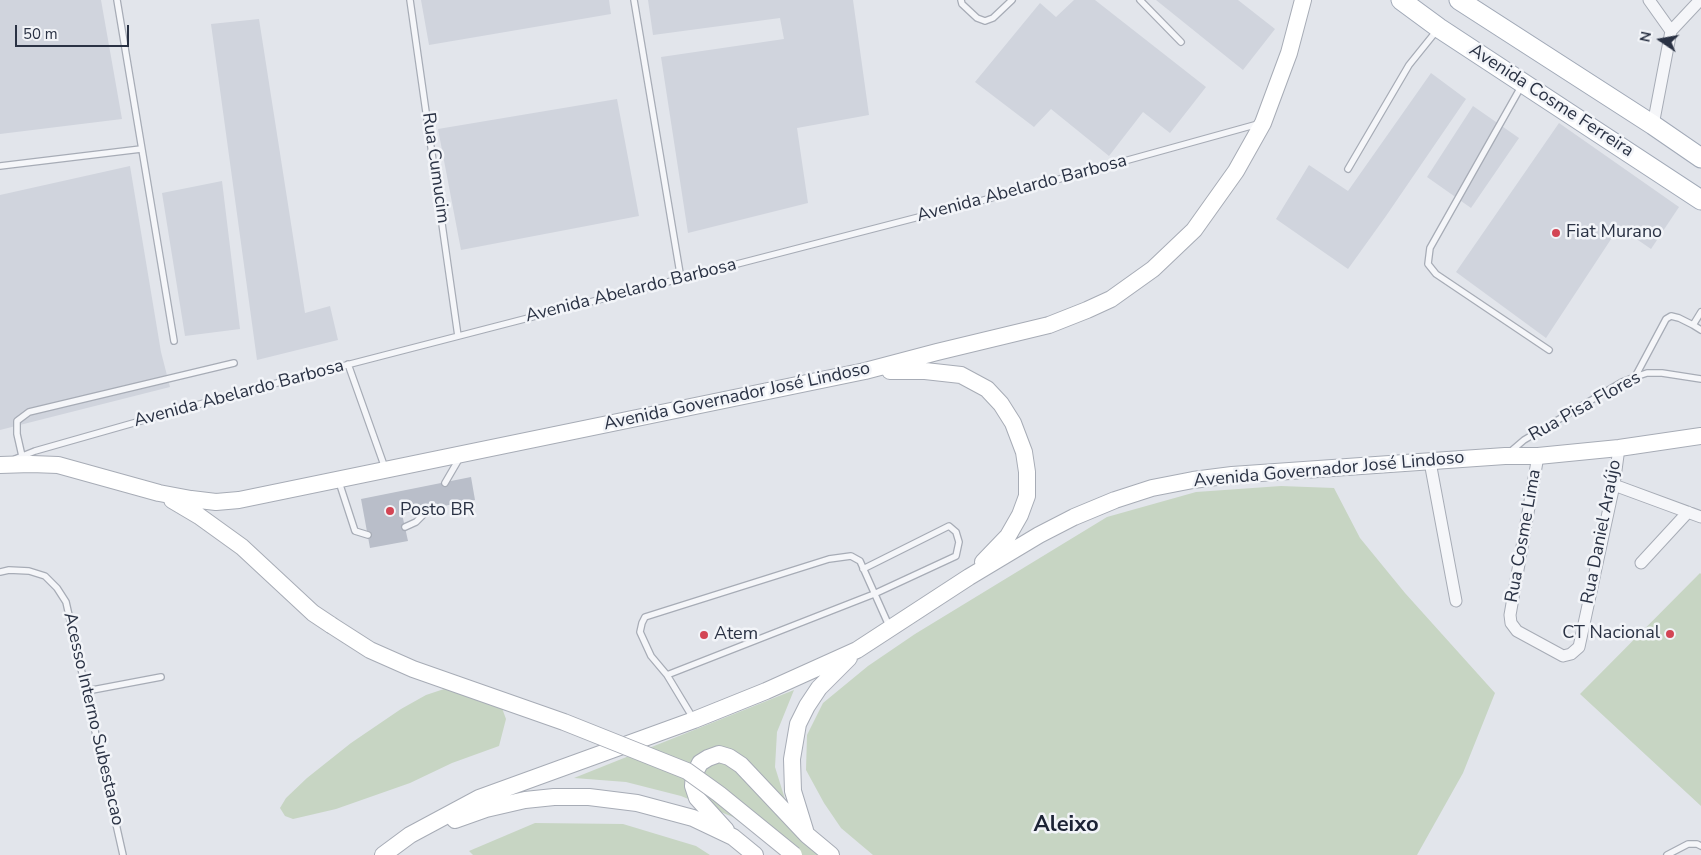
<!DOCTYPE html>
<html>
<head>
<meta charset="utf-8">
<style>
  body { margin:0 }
  #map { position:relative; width:1701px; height:855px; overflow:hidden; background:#e2e5eb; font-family:"Nunito Sans",sans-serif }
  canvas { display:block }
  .north { position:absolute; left:1636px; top:15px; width:50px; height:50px; -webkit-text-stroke:4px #f2f4f8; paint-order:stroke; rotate:282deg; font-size:14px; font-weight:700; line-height:20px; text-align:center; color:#2a3244 }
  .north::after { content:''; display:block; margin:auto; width:18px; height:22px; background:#2a3244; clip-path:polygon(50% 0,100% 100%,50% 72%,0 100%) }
  .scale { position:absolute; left:15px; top:25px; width:114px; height:22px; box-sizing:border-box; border:2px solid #2a3244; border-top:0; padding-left:6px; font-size:15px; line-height:18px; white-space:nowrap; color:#2a3244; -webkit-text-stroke:4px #f2f4f8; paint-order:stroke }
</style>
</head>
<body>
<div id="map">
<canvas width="1701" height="855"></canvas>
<div class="north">N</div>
<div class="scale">50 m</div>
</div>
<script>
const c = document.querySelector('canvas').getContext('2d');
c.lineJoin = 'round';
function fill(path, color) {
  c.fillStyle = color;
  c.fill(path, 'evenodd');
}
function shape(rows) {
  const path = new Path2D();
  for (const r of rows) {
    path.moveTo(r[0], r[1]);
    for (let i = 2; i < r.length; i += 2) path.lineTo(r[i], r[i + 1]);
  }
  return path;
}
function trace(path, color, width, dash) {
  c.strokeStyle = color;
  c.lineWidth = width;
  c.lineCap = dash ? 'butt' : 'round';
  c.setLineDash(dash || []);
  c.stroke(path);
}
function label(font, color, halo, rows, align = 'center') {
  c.font = font + ' "Nunito Sans",sans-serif';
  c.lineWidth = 5;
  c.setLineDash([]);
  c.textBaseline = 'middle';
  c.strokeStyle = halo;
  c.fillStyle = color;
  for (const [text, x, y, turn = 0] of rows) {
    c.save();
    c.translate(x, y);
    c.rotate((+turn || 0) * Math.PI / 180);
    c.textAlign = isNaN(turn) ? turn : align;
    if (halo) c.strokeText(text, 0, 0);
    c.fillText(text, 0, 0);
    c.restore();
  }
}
const built = shape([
  [0,0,101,0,122,119,0,134],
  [421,0,609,0,611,14,429,45],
  [648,0,853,0,869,115,797,128,808,203,688,233,661,57,784,39,780,18,653,35],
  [1074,0,1095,0,1206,87,1170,133,1143,112,1109,156,1051,109,1034,127,975,82,1040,3,1056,17],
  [1156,0,1238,0,1275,29,1243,70],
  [259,19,305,313,330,306,338,340,257,360,211,24],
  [1431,73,1466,99,1386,216,1348,269,1276,219,1309,165,1348,191],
  [617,99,639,216,461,250,438,129],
  [1473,106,1519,138,1471,208,1427,177],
  [1559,123,1679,207,1651,249,1619,227,1546,338,1456,272],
  [130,166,161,352,170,387,0,430,0,195],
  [222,181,240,329,185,336,162,193]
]);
const green = shape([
  [1281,486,1334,488,1360,538,1405,593,1495,693,1463,773,1417,855,873,855,841,828,824,803,806,770,807,735,823,703,868,666,915,634,1107,517,1196,492],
  [1700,573,1701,574,1701,806,1580,694],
  [453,686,496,692,506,719,499,746,452,763,410,783,336,809,293,819,285,816,280,808,286,798,307,778,351,743,401,709,426,695],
  [794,690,777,732,775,767,789,812,830,855,785,855,733,817,681,796,626,782,574,778],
  [535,823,623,824,696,846,710,855,473,855,469,851]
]);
const building = shape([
  [471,477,475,500,402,514,408,541,370,548,361,499]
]);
const lane = shape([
  [117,0,174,341],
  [410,0,458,336],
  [634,0,681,279],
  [961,0,962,4,977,18,985,21,993,18,1012,0],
  [1140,0,1181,42],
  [1522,85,1430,248,1428,264,1436,274,1549,350],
  [0,166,141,149],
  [1348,169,1409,65,1438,29],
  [1701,312,1693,325,1701,330],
  [348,364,385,468],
  [1635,377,1666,319,1671,316,1679,318,1693,325],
  [1510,452,1524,440,1622,382,1635,377,1647,373,1662,373,1701,379],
  [22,456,17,434,17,421,29,412,234,363],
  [15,459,35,451,246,391,973,203,1258,124],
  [339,482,355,531,368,535],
  [445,483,459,459],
  [405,527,416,522,429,509],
  [0,572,9,570,29,571,45,576,57,588,66,602,123,855],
  [667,675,874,594,956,556,959,542,956,532,949,526,863,569],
  [87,691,161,677],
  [693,718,667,675,651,656,640,632,642,623,645,617,829,559,851,556,860,561,890,628],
  [1667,855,1688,844,1697,844,1701,846]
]);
const street = shape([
  [1649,0,1671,31],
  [1653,125,1671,31,1700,0],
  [1538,456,1510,615,1511,623,1517,631,1563,656,1571,654,1579,647,1614,485,1619,448],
  [1430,462,1456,601],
  [1614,485,1701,517],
  [1641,563,1688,512]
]);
const secondary = shape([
  [890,371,925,371,961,375,987,389,1001,404,1013,423,1024,452,1027,472,1027,496,1020,515,1008,536,983,562],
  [0,465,31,464,58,465,159,493,191,499,216,502,239,500,865,371,937,352,1049,325,1087,310,1111,299,1153,269,1194,230,1236,171,1263,123,1289,53,1303,0],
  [172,500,199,516,242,547,313,613,331,625],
  [455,820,486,809,525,800,554,797,589,797,637,803,693,818,733,837,755,855],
  [726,830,697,798,693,786,694,775,700,763,708,758,719,754,729,757,741,765,807,835,831,855],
  [805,830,793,791,792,759,798,724,807,706,819,688,849,658],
  [383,855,410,835,479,798,694,720,766,691,857,650,969,577,1039,535,1074,517,1115,500,1152,488,1193,480,1232,475,1505,456,1538,456,1619,448,1701,436]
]);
const primary = shape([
  [1401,0,1439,28,1701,200],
  [1459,0,1653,125,1701,158]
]);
const secondaryBridge = shape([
  [331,625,370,650,413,669,564,722,687,771,719,794,794,855]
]);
const markers = [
  [1556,233,5,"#d34554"],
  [390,511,5,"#d34554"],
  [1670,634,5,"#d34554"],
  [704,635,5,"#d34554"]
];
const streetNames = [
  ["Avenida Cosme Ferreira",1551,101,33],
  ["Rua Cumucim",435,168,82],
  ["Avenida Abelardo Barbosa",1022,189,-15],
  ["Avenida Abelardo Barbosa",631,291,-14],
  ["Avenida Abelardo Barbosa",239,394,-15],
  ["Avenida Governador José Lindoso",737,397,-12],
  ["Rua Pisa Flores",1585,407,-29],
  ["Avenida Governador José Lindoso",1329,470,-5],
  ["Rua Daniel Araújo",1602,532,-79],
  ["Rua Cosme Lima",1524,536,-80],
  ["Acesso Interno Subestacao",93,719,77]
];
const poiNames = [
  ["Fiat Murano",1566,233],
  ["Posto BR",400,511],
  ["CT Nacional",1660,634,"right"],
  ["Atem",714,635]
];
const districtNames = [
  ["Aleixo",1066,826]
];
fill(built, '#d0d4dd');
fill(green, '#c7d5c3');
fill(building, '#b9bec9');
trace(lane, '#a7acb6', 8);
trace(street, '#a7acb6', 13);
trace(secondary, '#a7acb6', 18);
trace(primary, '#a1a9b7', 21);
trace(lane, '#f5f6f9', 5.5);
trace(street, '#f5f6f9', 11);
trace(secondary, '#fff', 16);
trace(primary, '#fff', 19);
trace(secondaryBridge, '#a7acb6', 18, []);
trace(secondaryBridge, '#fff', 16);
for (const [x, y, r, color] of markers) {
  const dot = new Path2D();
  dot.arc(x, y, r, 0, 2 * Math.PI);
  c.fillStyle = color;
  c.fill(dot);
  trace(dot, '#f2f4f8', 2);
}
label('18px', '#2a3244', '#f2f4f8', streetNames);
label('18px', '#2a3244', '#f2f4f8', poiNames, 'left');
label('bold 22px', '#1c2335', '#f2f4f8', districtNames);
</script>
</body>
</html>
